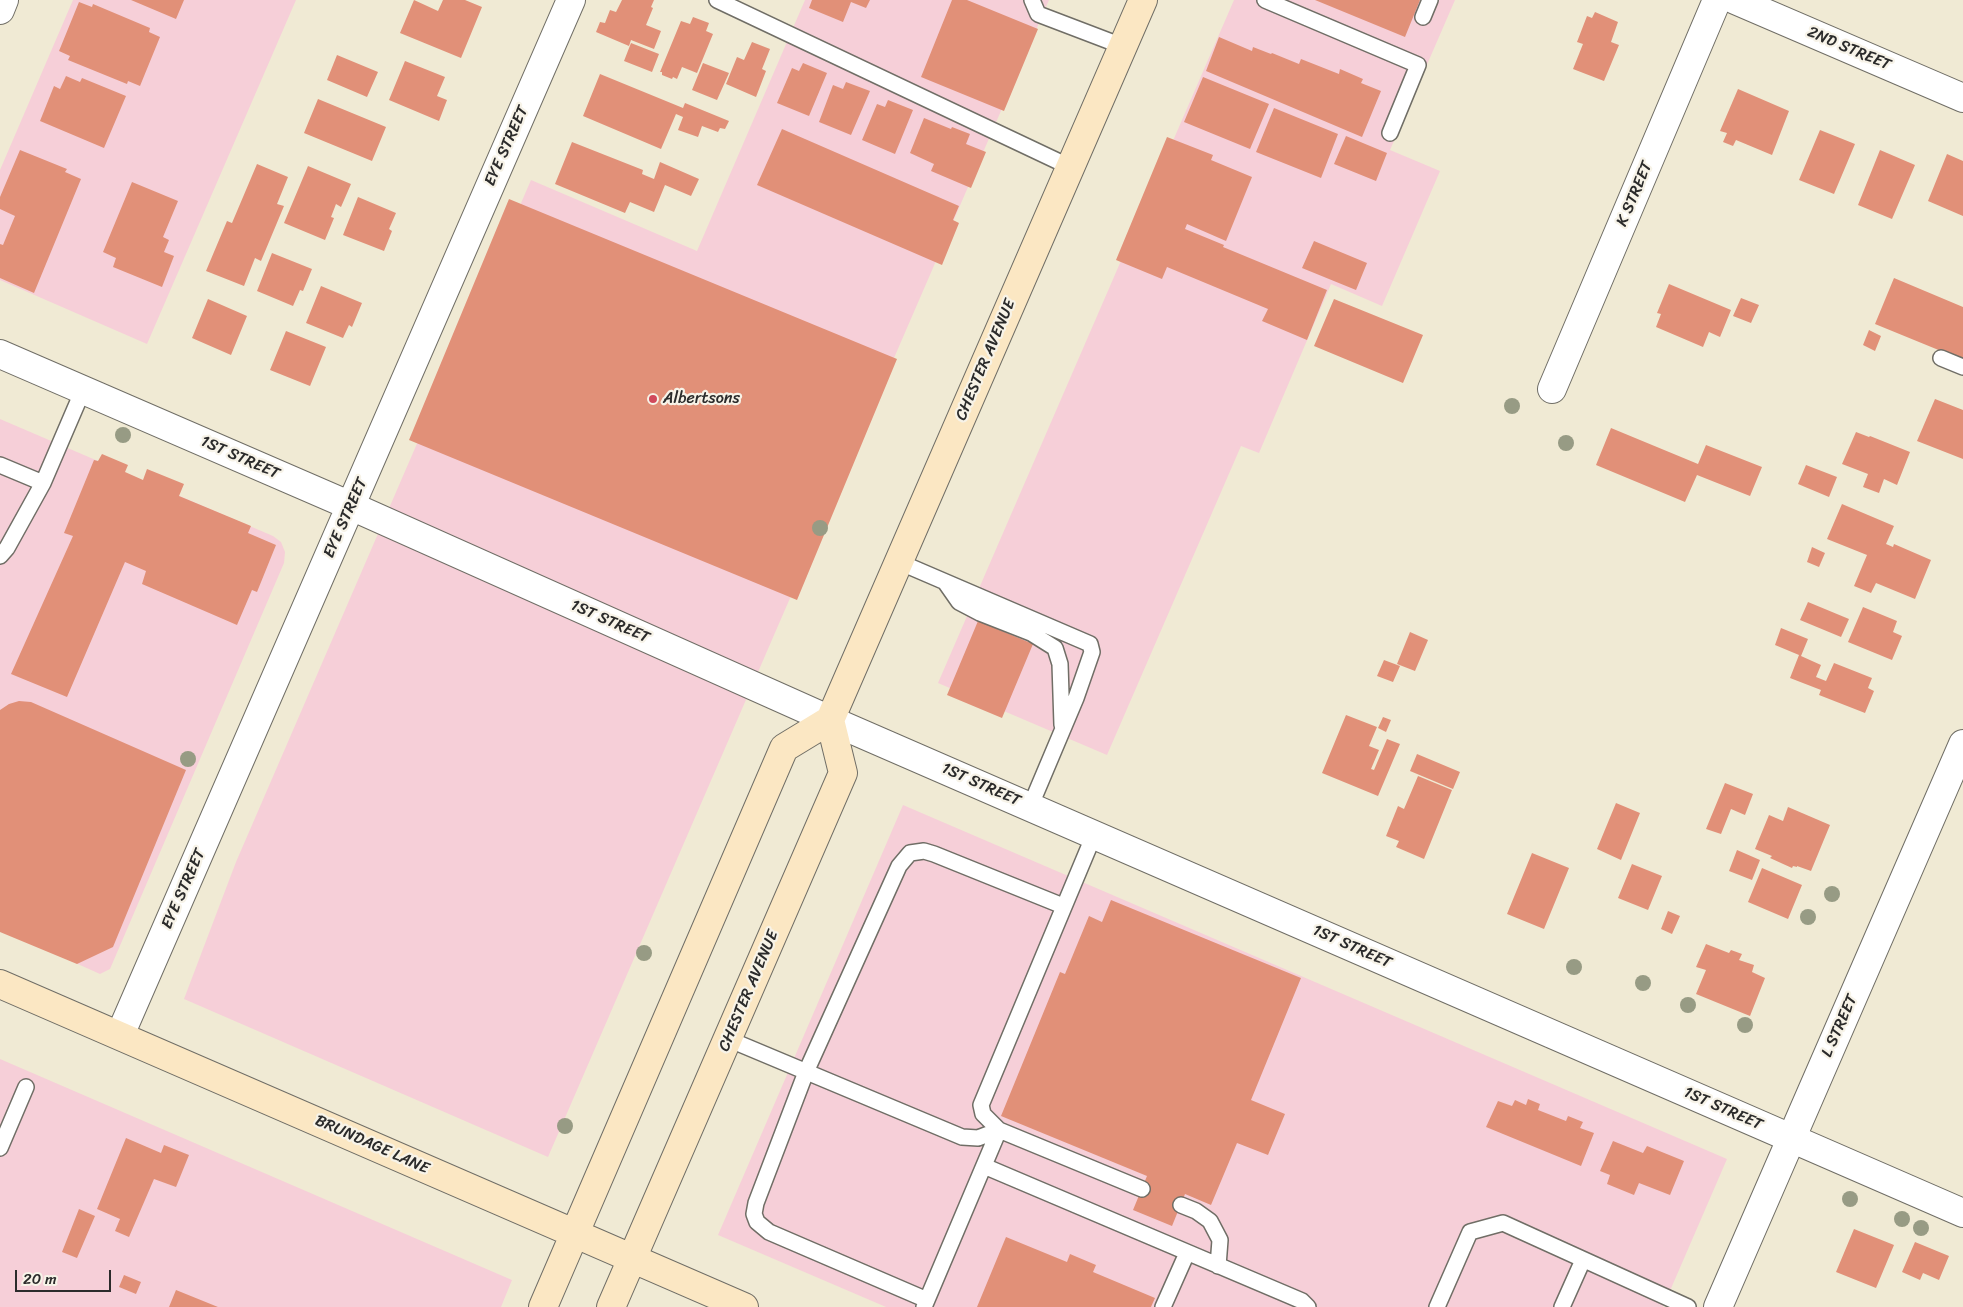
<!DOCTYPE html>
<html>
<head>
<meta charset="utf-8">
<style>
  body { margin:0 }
  #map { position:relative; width:1963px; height:1307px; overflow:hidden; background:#f0ead4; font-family:Sriracha,sans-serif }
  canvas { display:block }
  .scale { position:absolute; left:15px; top:1270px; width:96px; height:22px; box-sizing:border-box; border:2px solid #2b2b2b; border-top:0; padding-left:6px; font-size:15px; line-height:18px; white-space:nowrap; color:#2b2b2b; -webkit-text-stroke:4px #f7f3e8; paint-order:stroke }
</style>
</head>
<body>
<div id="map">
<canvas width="1963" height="1307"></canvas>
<div class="scale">20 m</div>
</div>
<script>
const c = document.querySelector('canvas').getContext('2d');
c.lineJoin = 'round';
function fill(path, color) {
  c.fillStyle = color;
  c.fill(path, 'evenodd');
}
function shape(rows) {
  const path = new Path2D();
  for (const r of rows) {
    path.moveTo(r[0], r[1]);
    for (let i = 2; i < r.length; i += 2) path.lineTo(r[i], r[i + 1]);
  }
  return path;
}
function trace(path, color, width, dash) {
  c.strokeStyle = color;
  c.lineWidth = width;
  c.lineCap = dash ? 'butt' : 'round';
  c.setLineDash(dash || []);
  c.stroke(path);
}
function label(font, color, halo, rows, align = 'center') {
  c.font = font + ' Sriracha,sans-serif';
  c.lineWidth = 4.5;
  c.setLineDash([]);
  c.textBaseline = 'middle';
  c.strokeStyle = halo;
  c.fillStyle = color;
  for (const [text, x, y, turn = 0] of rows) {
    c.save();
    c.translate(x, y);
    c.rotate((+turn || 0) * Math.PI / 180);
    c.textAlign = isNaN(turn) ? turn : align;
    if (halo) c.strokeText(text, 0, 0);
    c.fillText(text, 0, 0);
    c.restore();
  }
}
const built = shape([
  [73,0,296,0,147,344,0,280,0,170],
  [805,0,1049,0,548,1157,184,999,236,862,531,180,697,251],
  [1234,0,1455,0,1390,150,1440,171,1382,306,1331,284,1259,453,1241,446,1107,755,938,683],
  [0,419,273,536,281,542,285,552,284,563,110,969,100,974,0,929],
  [903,805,1727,1159,1663,1307,886,1307,718,1235],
  [0,1059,512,1280,501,1307,0,1307]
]);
const building = shape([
  [131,0,184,0,176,19],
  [414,0,438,11,443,0,465,0,482,7,461,58,400,33],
  [622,0,654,0,651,7,653,8,646,25,661,31,654,49,631,40,629,46,596,32,600,22,605,23,610,10,616,12],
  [812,0,870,0,866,8,851,2,843,22,809,8],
  [952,0,967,0,1038,29,1004,111,921,77],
  [1315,0,1420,0,1405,37],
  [79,2,92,7,93,4,150,28,149,32,160,37,140,86,128,81,127,84,68,60,70,56,59,51],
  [1595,12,1618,22,1611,42,1619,45,1604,81,1573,69,1583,44,1577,42,1587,16,1592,18],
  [693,17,709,23,706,31,713,34,697,73,682,67,677,79,673,77,672,79,662,75,662,72,660,72,681,21,690,24],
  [1219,37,1252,51,1253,47,1271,54,1272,53,1299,64,1301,59,1339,74,1340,69,1363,79,1361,83,1381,91,1362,137,1206,71],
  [752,42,770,49,762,69,766,71,756,97,726,84,737,57,744,60],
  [631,43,659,54,652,72,624,61],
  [337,55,378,72,367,97,327,80],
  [405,61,445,77,437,96,447,100,439,121,389,100],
  [703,63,729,73,717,100,692,90],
  [803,63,827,73,809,116,777,103,792,68,799,71],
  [600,74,683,108,685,103,729,121,725,129,720,128,718,132,702,126,698,137,678,130,683,117,676,114,661,149,583,116],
  [66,76,80,82,82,78,126,96,104,148,40,121,54,86,60,89],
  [1203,77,1269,104,1250,149,1184,122],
  [846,82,870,91,851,135,819,122,833,85,843,89],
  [1738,89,1789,111,1772,155,1736,140,1733,146,1723,142,1727,133,1720,131],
  [318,99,386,127,372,161,304,133],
  [888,100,913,110,895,154,862,140,877,104,885,107],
  [1274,108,1338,134,1321,178,1256,152],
  [924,118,951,129,952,127,970,134,966,144,986,152,971,188,931,171,934,164,910,153],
  [782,129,959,206,953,220,959,223,942,265,757,185],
  [1820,130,1855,144,1834,194,1799,180],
  [1346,136,1387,153,1376,181,1334,164],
  [1167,137,1213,155,1211,160,1252,177,1226,241,1187,224,1185,229,1224,245,1223,247,1327,290,1307,340,1262,321,1268,309,1167,267,1162,279,1116,260],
  [572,142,643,170,642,174,654,179,660,162,699,179,691,196,665,185,654,212,630,202,625,213,555,184],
  [20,150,67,169,65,172,81,179,34,293,0,278,0,244,3,245,15,216,0,209,0,197],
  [1880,150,1915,165,1892,219,1858,205],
  [1947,154,1963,161,1963,216,1928,201],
  [257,164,288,177,277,204,284,206,261,261,255,258,244,286,206,271,227,221,232,223],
  [308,166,351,184,341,207,336,204,331,217,334,218,325,240,284,223],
  [132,182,178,201,163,237,169,240,164,252,174,256,162,287,113,267,116,258,103,252],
  [358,197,396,213,389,229,392,231,384,251,343,235],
  [509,199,897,359,797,600,409,440],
  [1314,241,1367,263,1356,290,1302,268],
  [272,253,312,269,303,291,300,290,293,306,257,291],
  [1894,278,1963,307,1963,360,1875,324],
  [1669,284,1731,310,1720,337,1709,332,1703,347,1656,327,1661,314,1657,313],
  [321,286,362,303,352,327,349,325,343,338,306,323],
  [1741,298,1759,305,1751,323,1733,316],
  [208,299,247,316,231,355,192,338],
  [1334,299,1423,335,1403,383,1314,346],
  [1869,330,1881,336,1875,351,1863,345],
  [286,331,326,347,310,386,270,370],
  [1935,399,1963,410,1963,459,1917,441],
  [1611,428,1698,464,1706,445,1762,467,1750,496,1697,475,1685,502,1596,465],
  [1856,432,1869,437,1870,436,1910,452,1897,485,1884,479,1879,493,1863,487,1868,474,1842,464],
  [102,454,128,465,125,472,143,480,147,469,184,484,179,496,251,526,248,533,276,545,257,592,252,590,237,625,142,584,146,571,125,562,67,697,11,674,73,536,64,533,94,460,98,461],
  [1806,465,1837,477,1829,497,1798,484],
  [1842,504,1894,526,1886,544,1893,547,1894,544,1931,560,1915,599,1876,583,1871,593,1854,586,1867,555,1827,539],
  [1812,547,1825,553,1819,567,1807,562],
  [1808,602,1849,619,1841,637,1800,620],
  [1863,607,1897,621,1893,632,1902,636,1892,660,1848,642],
  [978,621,1033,644,1002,718,947,695],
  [1781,628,1808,639,1801,656,1821,665,1816,677,1826,681,1834,663,1872,678,1868,688,1874,691,1865,713,1819,695,1821,690,1790,678,1799,655,1775,645],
  [1410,632,1428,640,1415,671,1397,664],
  [1384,660,1400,666,1393,682,1377,676],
  [19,701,31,702,186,770,113,947,77,964,0,932,0,710,9,704],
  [1346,715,1377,727,1369,746,1379,750,1371,769,1374,770,1387,739,1400,744,1378,796,1322,773],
  [1383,717,1391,720,1386,732,1378,728],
  [1417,754,1460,772,1453,789,1410,771],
  [1418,776,1452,790,1424,859,1396,847,1399,841,1386,836,1398,806,1404,809],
  [1725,783,1753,794,1745,815,1731,809,1721,834,1706,829],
  [1616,803,1640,813,1621,860,1597,849],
  [1788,807,1830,825,1811,871,1797,866,1797,867,1793,866,1792,868,1770,858,1772,856,1755,849,1769,815,1783,821],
  [1737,850,1760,860,1752,880,1729,871],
  [1532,853,1569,868,1544,929,1507,914],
  [1632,864,1662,876,1648,910,1618,898],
  [1762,868,1802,885,1788,919,1748,902],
  [1111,900,1301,978,1251,1100,1285,1114,1268,1155,1237,1143,1211,1205,1185,1194,1172,1226,1133,1210,1147,1176,1001,1116,1060,972,1065,974,1089,916,1102,922],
  [1668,911,1680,916,1672,934,1661,929],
  [1706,944,1729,953,1731,950,1742,954,1739,960,1754,965,1752,972,1765,978,1750,1016,1696,994,1706,970,1696,967],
  [1528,1099,1540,1104,1538,1110,1566,1121,1568,1116,1583,1122,1580,1128,1594,1133,1581,1166,1486,1127,1498,1101,1512,1106,1515,1100,1526,1105],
  [126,1138,161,1153,164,1145,189,1155,176,1187,154,1179,129,1237,115,1231,120,1219,97,1209],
  [1613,1141,1643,1153,1647,1146,1684,1161,1670,1195,1639,1183,1634,1195,1607,1184,1610,1175,1600,1171],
  [79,1209,95,1216,77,1258,62,1252],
  [1854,1229,1894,1245,1876,1288,1836,1272],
  [1006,1237,1067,1262,1070,1254,1096,1265,1093,1272,1155,1298,1151,1307,977,1307],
  [1915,1242,1949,1256,1939,1280,1923,1273,1920,1280,1902,1272],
  [124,1275,141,1282,136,1294,119,1287],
  [176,1290,218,1307,169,1307]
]);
const service = shape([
  [717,0,1070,167],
  [1032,0,1038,14,1122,46],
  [1265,0,1418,65,1390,133],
  [1423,17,1430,0],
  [1941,358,1963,367],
  [0,465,43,483],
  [0,556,7,548,43,483,83,390],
  [899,562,1090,644,1092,652,1076,698,1030,807],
  [945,582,959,602,980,613,1031,633,1055,648,1060,664,1062,725],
  [728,1039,962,1137,978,1138,999,1130,1142,1189],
  [0,1148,26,1087],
  [984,1166,1302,1301,1308,1307],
  [1181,1205,1196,1211,1210,1221,1220,1240,1218,1266],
  [927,1300,769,1232,757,1222,754,1214,756,1203,806,1072,899,866,910,853,924,851,934,854,1063,906],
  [924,1307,999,1130,983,1114,981,1105,1094,835],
  [1163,1307,1187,1253],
  [1437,1307,1470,1232,1503,1223,1688,1307],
  [1562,1307,1583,1260]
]);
const minor = shape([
  [1735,0,1963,98],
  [0,354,351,506,830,720,1963,1213],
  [1552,389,1717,0],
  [120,1035,571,0]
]);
const tertiary = shape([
  [0,10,4,0],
  [1718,1307,1963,744]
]);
const secondary = shape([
  [0,984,744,1307],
  [543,1307,784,748,830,720,1143,0],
  [611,1307,843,773,830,720]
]);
const trees = [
  [1512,406],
  [123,435],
  [1566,443],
  [820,528],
  [188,759],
  [1832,894],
  [1808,917],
  [644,953],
  [1574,967],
  [1643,983],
  [1688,1005],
  [1745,1025],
  [565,1126],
  [1850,1199],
  [1902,1219],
  [1921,1228]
];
const markers = [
  [653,399,5,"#d1495b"]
];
const streetNames = [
  ["2ND STREET",1849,49,23],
  ["EYE STREET",507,146,-66],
  ["K STREET",1635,194,-67],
  ["CHESTER AVENUE",986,360,-67],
  ["1ST STREET",240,458,24],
  ["EYE STREET",346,518,-66],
  ["1ST STREET",610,622,24],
  ["1ST STREET",981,785,24],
  ["EYE STREET",184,889,-66],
  ["1ST STREET",1352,947,24],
  ["CHESTER AVENUE",749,991,-67],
  ["L STREET",1840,1026,-66],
  ["1ST STREET",1723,1109,24],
  ["BRUNDAGE LANE",372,1145,24]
];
const poiNames = [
  ["Albertsons",663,399]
];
fill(built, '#f6cfd8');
fill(building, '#e19078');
trace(service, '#706e66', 18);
trace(minor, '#706e66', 30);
trace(tertiary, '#706e66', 30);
trace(secondary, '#706e66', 30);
trace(service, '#fff', 15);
trace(minor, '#fff', 28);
trace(tertiary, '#fff', 28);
trace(secondary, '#fbe7c3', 28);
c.fillStyle = '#979b84';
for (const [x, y] of trees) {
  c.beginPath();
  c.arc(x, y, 8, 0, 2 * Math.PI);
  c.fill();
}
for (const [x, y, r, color] of markers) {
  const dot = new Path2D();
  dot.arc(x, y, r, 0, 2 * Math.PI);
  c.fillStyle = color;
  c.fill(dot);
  trace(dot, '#f7f3e8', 2);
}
label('16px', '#2b2b2b', '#f7f3e8', streetNames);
label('16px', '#2b2b2b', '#f7f3e8', poiNames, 'left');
</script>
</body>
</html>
